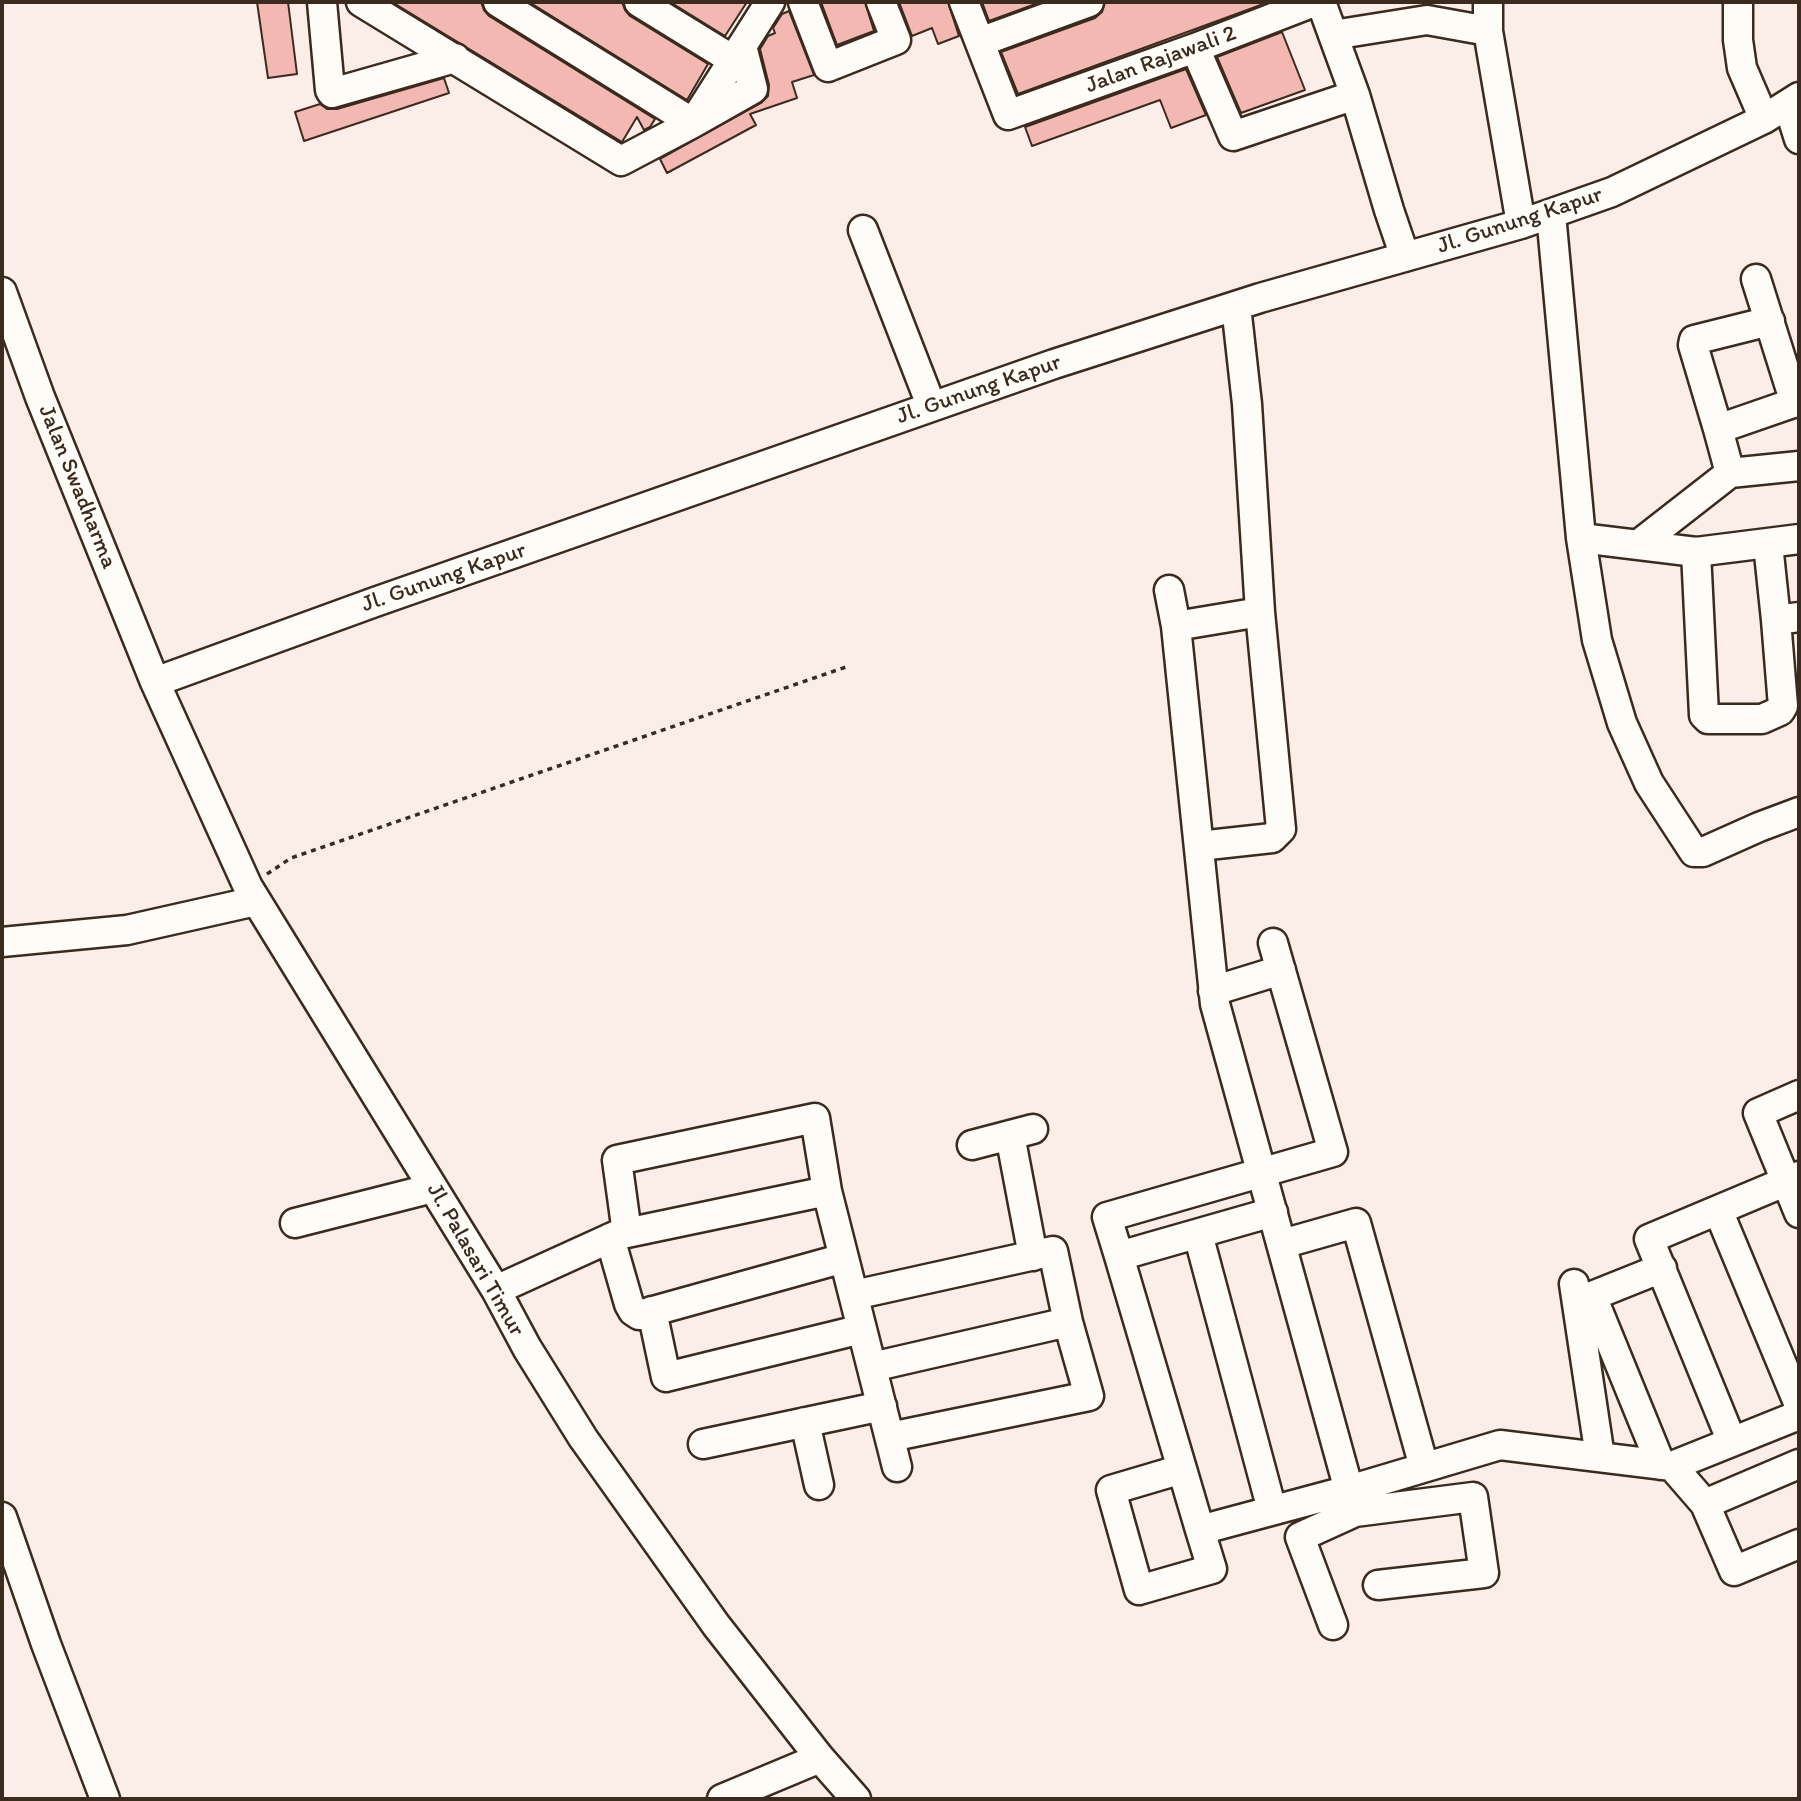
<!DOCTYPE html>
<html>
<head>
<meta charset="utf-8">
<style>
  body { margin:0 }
  #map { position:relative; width:1801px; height:1801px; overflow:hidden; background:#fbeee9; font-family:Itim,sans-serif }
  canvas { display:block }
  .frame { position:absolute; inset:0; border:4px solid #3b2a1e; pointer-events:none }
</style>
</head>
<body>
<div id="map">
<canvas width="1801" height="1801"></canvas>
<div class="frame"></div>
</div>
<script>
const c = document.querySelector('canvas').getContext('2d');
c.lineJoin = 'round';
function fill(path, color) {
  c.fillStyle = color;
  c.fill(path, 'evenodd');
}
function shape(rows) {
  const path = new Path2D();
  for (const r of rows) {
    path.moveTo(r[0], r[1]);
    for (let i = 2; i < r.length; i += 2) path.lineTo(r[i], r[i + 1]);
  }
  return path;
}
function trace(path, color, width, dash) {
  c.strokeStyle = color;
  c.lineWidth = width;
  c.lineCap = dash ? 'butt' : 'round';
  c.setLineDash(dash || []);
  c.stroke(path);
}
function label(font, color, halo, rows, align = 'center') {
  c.font = font + ' Itim,sans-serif';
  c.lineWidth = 6;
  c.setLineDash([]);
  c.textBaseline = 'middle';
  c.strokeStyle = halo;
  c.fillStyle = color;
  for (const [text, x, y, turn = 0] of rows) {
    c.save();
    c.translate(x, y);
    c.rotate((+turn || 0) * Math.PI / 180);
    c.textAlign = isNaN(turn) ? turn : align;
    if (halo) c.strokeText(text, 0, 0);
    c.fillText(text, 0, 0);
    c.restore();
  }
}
const building = shape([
  [257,2,288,2,297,74,268,78,257,2],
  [392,2,481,2,484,10,489,16,655,119,650,127,644,130,637,117,622,142,392,2],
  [529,2,622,2,625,10,630,16,708,64,687,100,529,2],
  [670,2,747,2,725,36,670,2],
  [821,2,865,2,874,31,837,45,821,2],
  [899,2,948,2,959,36,938,44,932,28,912,36,899,2],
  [982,2,1041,2,989,21,982,2],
  [1105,2,1269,2,1018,94,1001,52,1095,18,1102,12,1105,2],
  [789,11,814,75,792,82,797,98,750,114,756,125,667,173,660,159,761,103,768,96,769,85,760,49,768,36,775,33,773,28,782,14,789,11],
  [1282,32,1305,90,1241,113,1217,57,1282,32],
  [1186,69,1206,115,1171,128,1160,100,1032,146,1025,127,1186,69],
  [444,78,449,93,304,141,295,112,320,104,327,109,337,109,444,78]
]);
const path = shape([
  [267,874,291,858,846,667]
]);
const minor = shape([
  [322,2,330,90,332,93,455,58],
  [361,2,621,161,693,123,770,2],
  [498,2,693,123,753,89,742,46],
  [639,2,733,60],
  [803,2,828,67,896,40,881,2],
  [964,2,1008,115,1195,48,1314,2],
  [1321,2,1355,95,1389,210,1405,257],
  [1488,2,1488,31,1521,224],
  [1738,2,1738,40,1742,68,1764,119],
  [1333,35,1427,20,1488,31],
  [980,42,1089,2],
  [1195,48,1233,136,1355,95],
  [1788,104,1799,139],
  [1551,214,1581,538,1597,640,1622,723,1649,783,1694,852,1703,852,1759,827,1799,812],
  [863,230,931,405],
  [1756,279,1795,403],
  [2,292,40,397,155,682,248,887,496,1290,527,1348,583,1438,716,1625,820,1758,856,1799],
  [1718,429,1693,345,1694,340,1770,321],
  [1730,473,1718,429,1799,401],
  [1581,538,1696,552,1704,715,1708,719,1762,719,1780,711,1783,706,1776,620,1799,617],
  [1639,544,1730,473,1799,466],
  [1768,544,1776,620],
  [1696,552,1799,539],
  [1169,590,1176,626,1215,1004,1355,1512],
  [1176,626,1260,612],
  [155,682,375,602,1054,364,1260,298,1521,224,1612,192,1764,119,1799,97],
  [1199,846,1272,838,1281,829,1260,612,1247,404,1236,306],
  [2,942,127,930,256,901],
  [1213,991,1281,970],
  [1799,1095,1758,1113,1799,1213],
  [1010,1135,1033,1256],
  [972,1145,1033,1129],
  [1718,1210,1799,1405],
  [295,1223,433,1188],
  [627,1233,617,1160,815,1118,827,1191],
  [1198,1234,1272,1510],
  [610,1238,629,1304,633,1311,639,1315,844,1258],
  [1282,1244,1356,1223,1424,1467],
  [1119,1256,1273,1212],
  [1574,1284,1600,1457],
  [496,1290,617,1235,827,1191,897,1467],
  [854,1295,1053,1251,1068,1322,1089,1396,890,1437],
  [1592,1296,1661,1465],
  [1577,1302,1662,1268],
  [652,1311,666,1377,862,1329],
  [872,1367,1068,1322],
  [805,1422,819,1485],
  [1732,1442,1649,1239,1799,1176],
  [703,1444,882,1406],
  [1672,1466,1705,1504,1734,1571,1799,1544],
  [1182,1469,1111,1490,1139,1590,1212,1569,1200,1530,1182,1469,1119,1256,1107,1217,1333,1152,1273,943],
  [1705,1504,1799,1464],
  [2,1517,46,1644,105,1799],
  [1200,1530,1349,1490,1500,1445,1672,1466,1799,1415],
  [1333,1625,1300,1537,1355,1512,1473,1497,1484,1573,1378,1585],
  [722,1799,820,1758]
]);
const streetNames = [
  ["Jalan Rajawali 2",1161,60,-20],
  ["Jl. Gunung Kapur",1520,221,-18],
  ["Jl. Gunung Kapur",979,390,-19],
  ["Jalan Swadharma",77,487,68],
  ["Jl. Gunung Kapur",444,578,-19],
  ["Jl. Palasari Timur",475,1260,60]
];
fill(building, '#f4b8b2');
trace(building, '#3b2a1e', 2);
trace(minor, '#3b2a1e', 33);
trace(path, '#3b2a1e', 3.5, [5, 5]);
trace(minor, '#fdfcf7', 28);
label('23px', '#3b2a1e', '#fdfcf7', streetNames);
</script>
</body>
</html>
